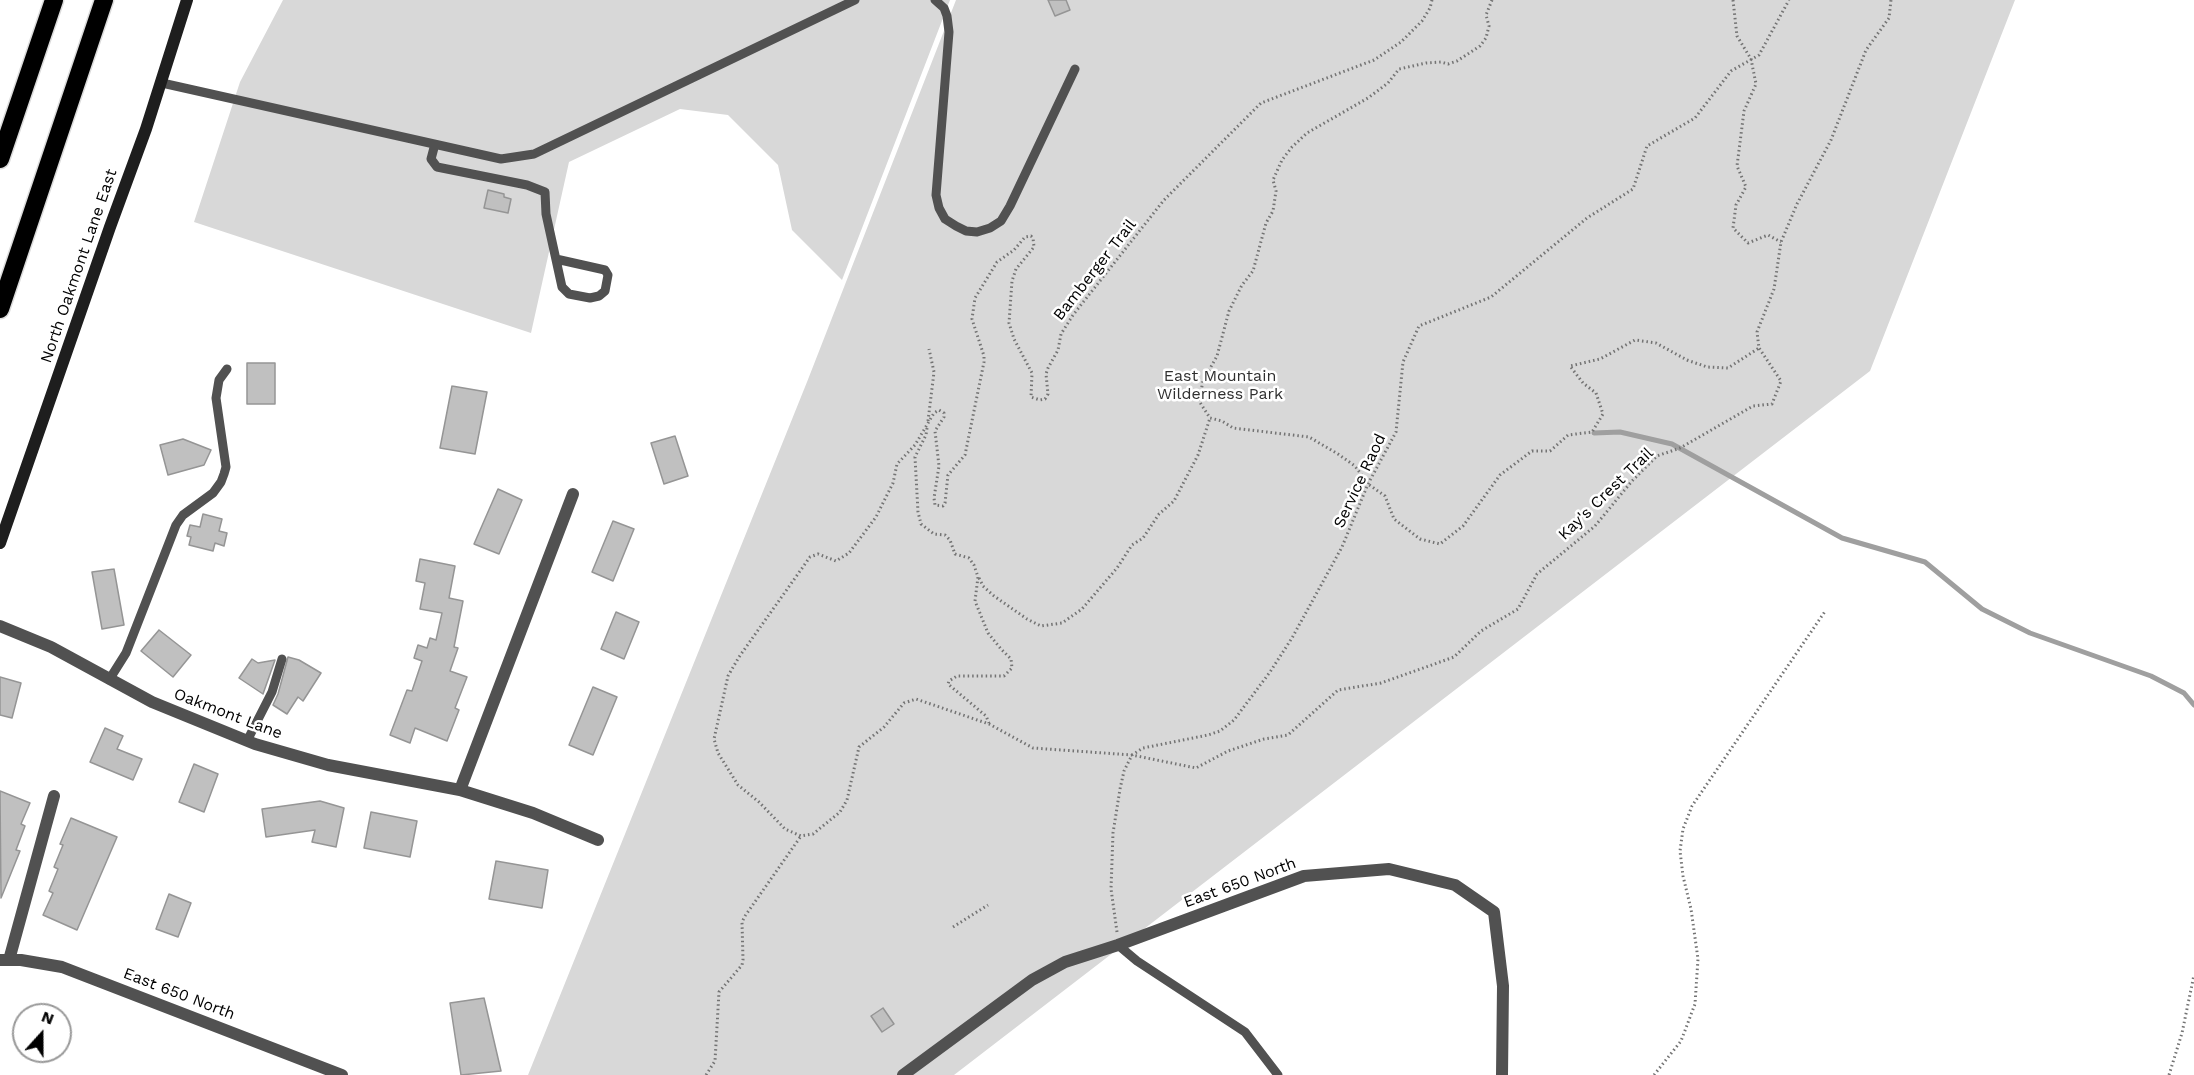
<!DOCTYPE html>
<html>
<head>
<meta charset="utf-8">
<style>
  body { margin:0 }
  #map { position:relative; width:2194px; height:1075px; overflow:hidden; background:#fff; font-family:"Work Sans",sans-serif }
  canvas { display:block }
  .north { position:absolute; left:12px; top:1003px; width:60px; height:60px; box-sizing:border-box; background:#fff; border:2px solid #999; border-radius:50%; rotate:21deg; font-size:16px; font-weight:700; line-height:24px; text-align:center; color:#000 }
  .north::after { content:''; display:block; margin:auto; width:21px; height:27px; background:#000; clip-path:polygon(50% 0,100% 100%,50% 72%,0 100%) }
</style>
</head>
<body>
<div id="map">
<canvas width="2194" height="1075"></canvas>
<div class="north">N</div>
</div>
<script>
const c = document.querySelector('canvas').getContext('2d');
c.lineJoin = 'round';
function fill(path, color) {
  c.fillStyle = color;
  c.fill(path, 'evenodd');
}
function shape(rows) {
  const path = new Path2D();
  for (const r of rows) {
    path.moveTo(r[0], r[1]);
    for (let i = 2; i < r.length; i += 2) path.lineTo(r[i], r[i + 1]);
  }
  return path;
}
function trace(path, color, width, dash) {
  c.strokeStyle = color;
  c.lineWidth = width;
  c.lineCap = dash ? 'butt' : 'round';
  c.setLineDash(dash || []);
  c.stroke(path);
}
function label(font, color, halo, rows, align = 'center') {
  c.font = font + ' "Work Sans",sans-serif';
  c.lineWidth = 5;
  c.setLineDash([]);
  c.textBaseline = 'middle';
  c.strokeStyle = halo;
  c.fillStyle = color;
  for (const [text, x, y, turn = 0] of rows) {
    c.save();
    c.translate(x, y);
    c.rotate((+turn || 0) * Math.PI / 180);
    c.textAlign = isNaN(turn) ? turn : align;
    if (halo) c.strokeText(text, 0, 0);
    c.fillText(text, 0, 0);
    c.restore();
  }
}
const green = shape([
  [283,0,950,0,842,280,792,230,778,165,728,115,680,109,569,162,531,333,194,222,240,82],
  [956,0,2015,0,1870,371,954,1075,528,1075,807,382]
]);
const stream = shape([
  [1594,433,1620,432,1672,444,1842,538,1925,562,1982,609,2030,633,2151,676,2184,693,2194,705]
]);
const building = shape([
  [1048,0,1066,0,1070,10,1055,16,1048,0],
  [488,190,504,194,504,197,511,199,508,213,484,208,488,190],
  [247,363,275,363,275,404,247,404,247,363],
  [452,386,487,392,475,454,440,448,452,386],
  [675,436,688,476,664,484,651,443,675,436],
  [183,439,211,450,204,465,168,475,160,445,183,439],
  [498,489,522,500,499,554,474,544,498,489],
  [203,514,222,519,219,531,227,533,224,546,215,543,213,551,189,545,191,537,187,536,190,525,200,527,203,514],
  [613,521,634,529,613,581,592,572,613,521],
  [420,559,455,566,449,598,463,601,454,647,458,648,450,671,467,677,455,708,459,710,447,741,415,728,410,743,390,735,407,690,412,691,422,661,414,658,418,645,427,648,430,638,436,640,442,613,420,609,425,583,416,581,420,559],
  [114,569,124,625,102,629,92,572,114,569],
  [616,612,639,622,624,659,601,649,616,612],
  [159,630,191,655,173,677,141,651,159,630],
  [288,657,299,660,321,673,303,701,298,697,287,714,273,705,278,694,288,657],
  [252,659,258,663,275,660,263,694,239,678,252,659],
  [0,677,21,683,12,718,0,715,0,677],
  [593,687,617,697,593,755,569,745,593,687],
  [105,728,123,736,117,749,142,759,133,780,90,762,105,728],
  [194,764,218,774,204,812,179,802,194,764],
  [0,791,30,803,21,824,25,826,16,850,20,851,1,898,0,791],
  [320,801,344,808,336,847,312,842,315,830,266,837,262,809,320,801],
  [371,812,417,821,410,857,364,848,371,812],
  [71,818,117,837,77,930,43,915,53,893,49,891,58,869,54,867,63,845,60,844,71,818],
  [496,861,548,870,542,908,489,899,496,861],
  [169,894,191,903,178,937,156,929,169,894],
  [484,998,501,1071,461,1075,450,1003,484,998],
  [883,1008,894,1024,882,1032,871,1016,883,1008]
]);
const path = shape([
  [1432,0,1430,8,1422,21,1401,42,1374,60,1261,103,1164,200,1073,315,1061,334,1058,350,1048,368,1046,374,1048,394,1045,399,1040,400,1031,397,1032,373,1014,339,1009,323,1012,281,1016,269,1034,247,1033,238,1031,236,1025,237,1014,250,997,262,975,298,972,319,984,356,984,362,965,455,948,475,945,503,943,506,935,505,934,498,939,466,935,431,944,417,944,413,939,410,934,413,915,445,897,464,893,483,876,517,849,553,836,561,818,554,810,557,739,657,728,676,714,739,718,753,738,785,759,802,785,829,801,836,813,834,840,812,847,800,859,747,884,727,904,703,916,699,989,724,1033,748,1132,755,1196,768,1228,751,1264,739,1288,735,1338,690,1381,683,1454,657,1481,631,1518,609,1537,574,1595,526,1632,481,1657,456,1680,448,1753,406,1772,404,1781,381,1759,348,1757,332,1774,289,1781,242,1797,204,1831,140,1866,50,1889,18,1891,0],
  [1492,0,1486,15,1489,26,1486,38,1480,46,1457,61,1448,64,1441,62,1426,63,1399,69,1388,83,1368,98,1307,133,1292,147,1282,160,1273,180,1276,191,1273,211,1266,223,1253,271,1242,285,1229,311,1217,356,1203,381,1199,401,1210,418,1222,421,1233,428,1309,437,1338,454,1355,466,1368,484,1385,496,1394,519,1420,539,1440,544,1463,526,1500,475,1532,451,1550,451,1568,435,1592,432,1603,414,1596,393,1583,383,1570,366,1600,359,1635,340,1656,343,1687,360,1707,367,1728,368,1759,348],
  [1733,0,1737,36,1751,59,1756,84,1744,111,1737,166,1746,187,1736,205,1733,228,1748,243,1768,235,1781,242],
  [928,421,934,372,929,349],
  [927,428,926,435,915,457,918,512,921,524,934,534,945,535,950,540,955,554,969,558,974,565,978,577,975,601,988,633,1001,649,1011,659,1012,668,1004,676,957,676,949,681,948,684,986,716,989,723],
  [979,578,983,586,994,596,1027,619,1041,626,1062,623,1082,609,1117,568,1132,545,1143,538,1159,514,1174,501,1198,455,1210,418],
  [953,927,988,905],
  [1117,932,1111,889,1113,833,1120,789,1124,771,1132,755,1143,748,1208,735,1220,731,1234,720,1270,672,1292,638,1342,547,1368,484,1396,432,1403,362,1419,326,1491,297,1587,218,1633,189,1647,146,1695,118,1731,71,1759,55,1789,0],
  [706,1075,715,1061,719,992,742,965,743,960,742,922,745,916,801,836],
  [1654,1075,1681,1041,1695,1004,1698,959,1691,909,1683,876,1680,851,1683,829,1692,806,1826,610],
  [2169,1075,2182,1033,2194,975]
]);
const lane = shape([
  [935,0,944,8,947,16,949,32,936,195,939,208,945,219,956,226,966,231,977,232,990,228,1001,221,1010,206,1075,69],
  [162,83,501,159,534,154,855,0],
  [435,144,431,159,437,167,527,185,545,192,546,214,562,287,569,294,590,298,599,296,605,291,608,275,605,270,556,259],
  [109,680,126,653,176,525,183,515,213,493,221,482,224,474,226,467,216,398,219,380,227,369],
  [247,741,272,692,282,659],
  [1118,945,1137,961,1245,1032,1278,1075]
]);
const street = shape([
  [0,626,51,647,152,702,255,744,328,765,460,790,533,813,598,840],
  [460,790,573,494],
  [0,960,21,960,62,967,342,1075],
  [9,960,54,796],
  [903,1075,1032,980,1065,962,1118,945,1304,876,1389,869,1455,885,1494,912,1503,986,1502,1075]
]);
const secondary = shape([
  [0,543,110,227,146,129,187,0]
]);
const highway = shape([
  [0,159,54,0],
  [0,309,104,0]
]);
const streetNames = [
  ["North Oakmont Lane East",79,266,-71],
  ["Bamberger Trail",1095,270,-52],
  ["Service Raod",1360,481,-65],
  ["Kay's Crest Trail",1606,494,-44],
  ["Oakmont Lane",228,714,21],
  ["East 650 North",1240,883,-20],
  ["East 650 North",179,994,21]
];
const parkNames = [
  ["East Mountain",1220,376],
  ["Wilderness Park",1220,394]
];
fill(green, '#d8d8d8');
trace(stream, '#9f9f9f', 5);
fill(building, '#c0c0c0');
trace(building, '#959595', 1.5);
trace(highway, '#dbdbdb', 21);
trace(path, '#737373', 3, [1.5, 3]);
trace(lane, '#515151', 9);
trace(street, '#515151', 12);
trace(secondary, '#1e1e1e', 12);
trace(highway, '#000', 18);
label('16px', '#000', '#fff', streetNames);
label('16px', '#2f2f2f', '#fff', parkNames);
</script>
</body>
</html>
